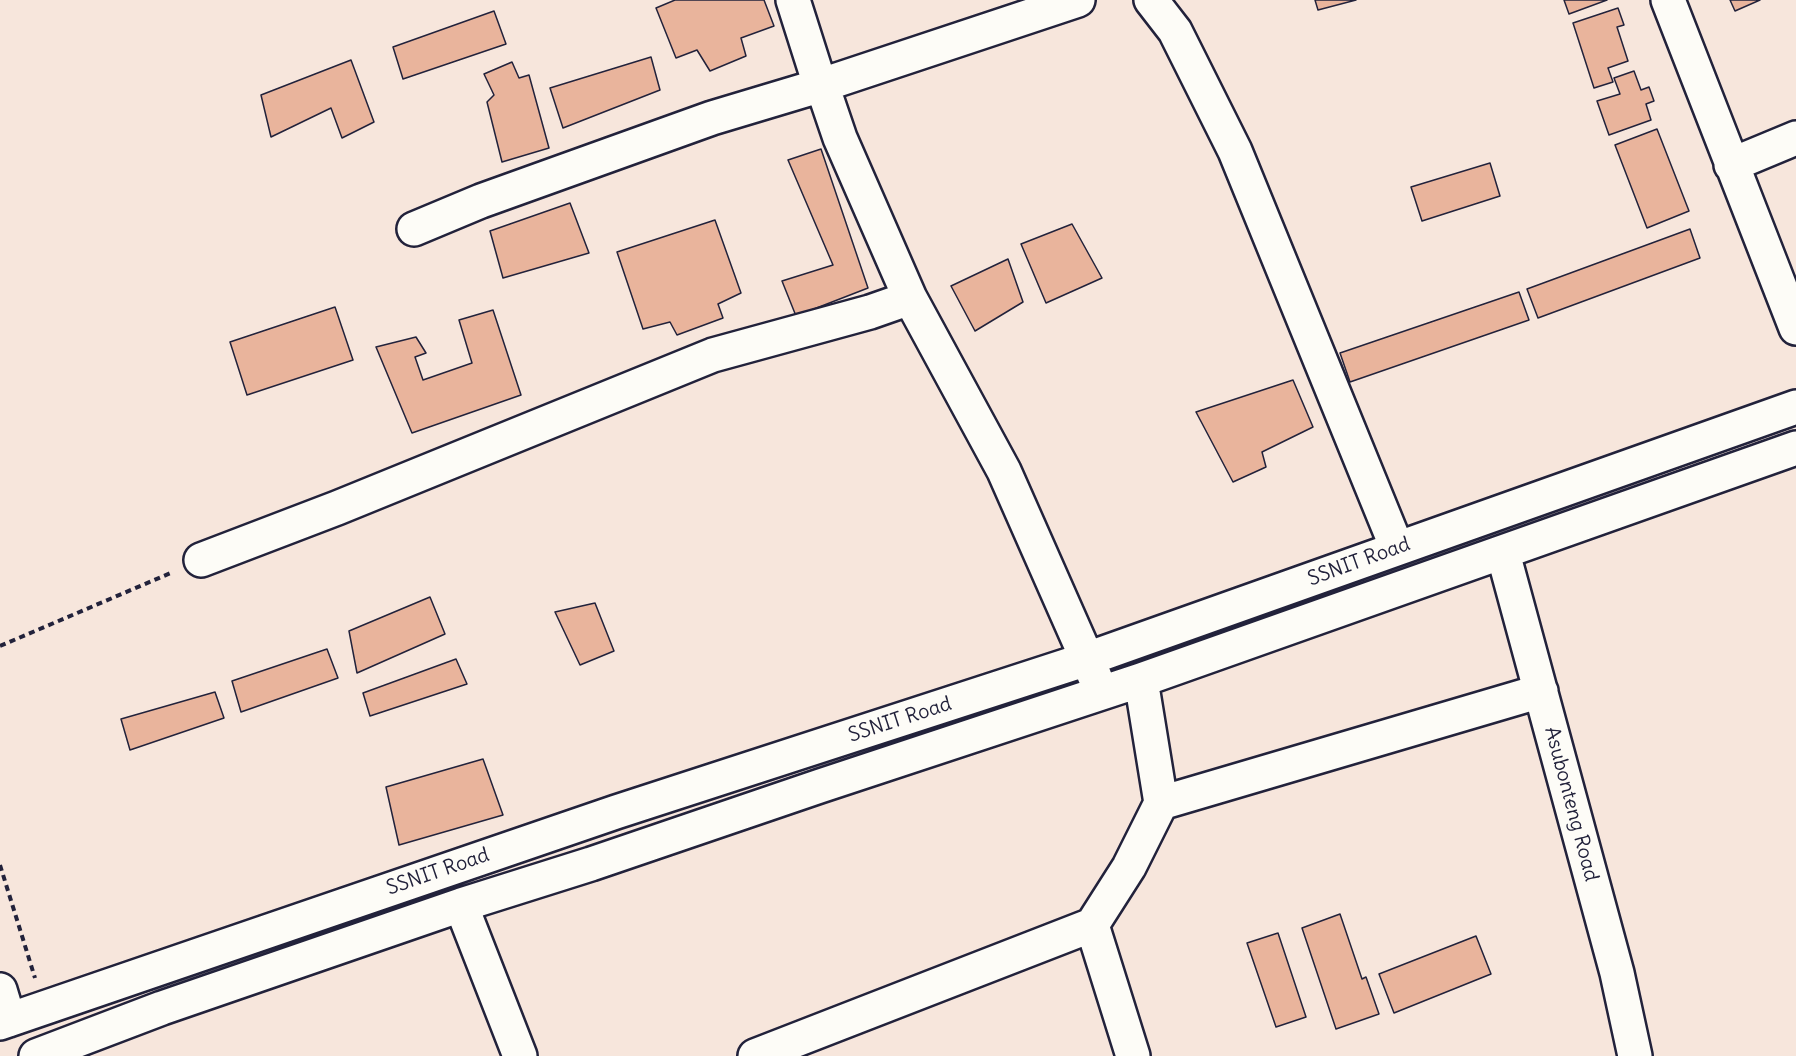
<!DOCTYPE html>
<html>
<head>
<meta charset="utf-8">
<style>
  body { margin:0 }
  canvas { display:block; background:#f7e6dc }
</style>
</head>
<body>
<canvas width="1796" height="1056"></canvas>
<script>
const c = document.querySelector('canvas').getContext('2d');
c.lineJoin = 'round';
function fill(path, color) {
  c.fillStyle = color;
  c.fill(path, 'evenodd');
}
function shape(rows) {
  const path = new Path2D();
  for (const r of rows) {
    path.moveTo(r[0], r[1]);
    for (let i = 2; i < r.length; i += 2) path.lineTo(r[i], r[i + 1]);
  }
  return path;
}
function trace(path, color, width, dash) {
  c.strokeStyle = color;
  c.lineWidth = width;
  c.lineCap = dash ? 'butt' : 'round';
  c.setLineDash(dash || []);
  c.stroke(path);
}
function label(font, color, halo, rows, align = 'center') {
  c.font = font + ' Delius,sans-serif';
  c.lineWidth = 5;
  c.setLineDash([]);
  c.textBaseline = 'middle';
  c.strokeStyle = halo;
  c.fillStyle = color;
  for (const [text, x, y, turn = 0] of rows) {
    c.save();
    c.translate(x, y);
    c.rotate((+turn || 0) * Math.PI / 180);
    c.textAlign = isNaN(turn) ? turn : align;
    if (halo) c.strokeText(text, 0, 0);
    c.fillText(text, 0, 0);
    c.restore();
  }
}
const building = shape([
  [675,0,764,0,774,26,741,38,746,56,710,71,697,50,676,58,656,8,675,0],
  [1315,0,1356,0,1318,10,1315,0],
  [1564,0,1607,0,1569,14,1564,0],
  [1730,0,1760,0,1735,11,1730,0],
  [1618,8,1624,25,1617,27,1628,61,1608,68,1613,82,1594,88,1573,23,1618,8],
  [494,11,506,44,403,79,393,47,494,11],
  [651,57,660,90,563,128,550,88,651,57],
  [351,60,374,122,342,138,331,108,271,137,261,95,351,60],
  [512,62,519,78,529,75,549,148,502,162,487,102,494,95,484,74,512,62],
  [1634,71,1641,90,1649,87,1654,101,1646,104,1651,120,1609,135,1597,101,1620,94,1614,78,1634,71],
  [1657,129,1689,211,1647,228,1615,145,1657,129],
  [821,149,868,288,796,316,782,281,833,265,788,160,821,149],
  [1490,163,1500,196,1422,221,1411,187,1490,163],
  [570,203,589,253,503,278,490,231,570,203],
  [715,220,741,293,718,304,723,318,677,335,670,322,643,329,617,252,715,220],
  [1072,224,1102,278,1046,303,1021,244,1072,224],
  [1690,229,1700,258,1538,318,1527,289,1690,229],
  [1008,259,1023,302,975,331,951,286,1008,259],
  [1519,292,1529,320,1350,382,1340,353,1519,292],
  [335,307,353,360,247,395,230,342,335,307],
  [493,310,521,395,412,433,376,347,416,337,426,353,415,357,423,380,472,363,459,320,493,310],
  [1293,380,1313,427,1262,452,1266,467,1233,482,1196,412,1293,380],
  [430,597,445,634,357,673,349,631,430,597],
  [595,603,614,651,580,665,555,612,595,603],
  [327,649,338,678,241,712,232,681,327,649],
  [456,659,467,684,370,716,363,693,456,659],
  [215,692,224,718,130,750,121,719,215,692],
  [483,759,503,815,399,845,386,787,483,759],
  [1340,914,1362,979,1366,977,1379,1014,1336,1029,1302,928,1340,914],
  [1278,933,1306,1017,1276,1027,1247,943,1278,933],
  [1476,936,1491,974,1394,1013,1379,974,1476,936]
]);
const path = shape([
  [0,646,173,572],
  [0,865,35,978]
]);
const minor = shape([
  [793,0,820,85],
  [1151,0,1175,31,1235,151,1397,548],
  [1668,0,1796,328],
  [822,85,1078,0],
  [1731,165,1796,138],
  [414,229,481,201,712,118,822,85,840,138,910,298,1004,471,1095,677],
  [1503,553,1617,973,1635,1056],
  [201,560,337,508,713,355,870,312,910,298],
  [1161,803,1541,691],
  [461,905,520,1056],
  [0,990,9,1020],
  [0,1023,616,812,1087,659,1796,407],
  [36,1056,162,1008,461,905,591,864,820,786,1141,680,1796,448],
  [755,1056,1092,925],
  [1133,1056,1092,925,1129,867,1161,803,1141,680]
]);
const streetNames = [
  ["SSNIT Road",1359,562,-20],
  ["SSNIT Road",900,720,-18],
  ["Asubonteng Road",1571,804,75],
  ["SSNIT Road",438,872,-19]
];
fill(building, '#e9b49c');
trace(building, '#22223b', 1.5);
trace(minor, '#22223b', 38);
trace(path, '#22223b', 4, [6, 4.5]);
trace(minor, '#fdfcf7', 33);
label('20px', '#22223b', '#fdfcf7', streetNames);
</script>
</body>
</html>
